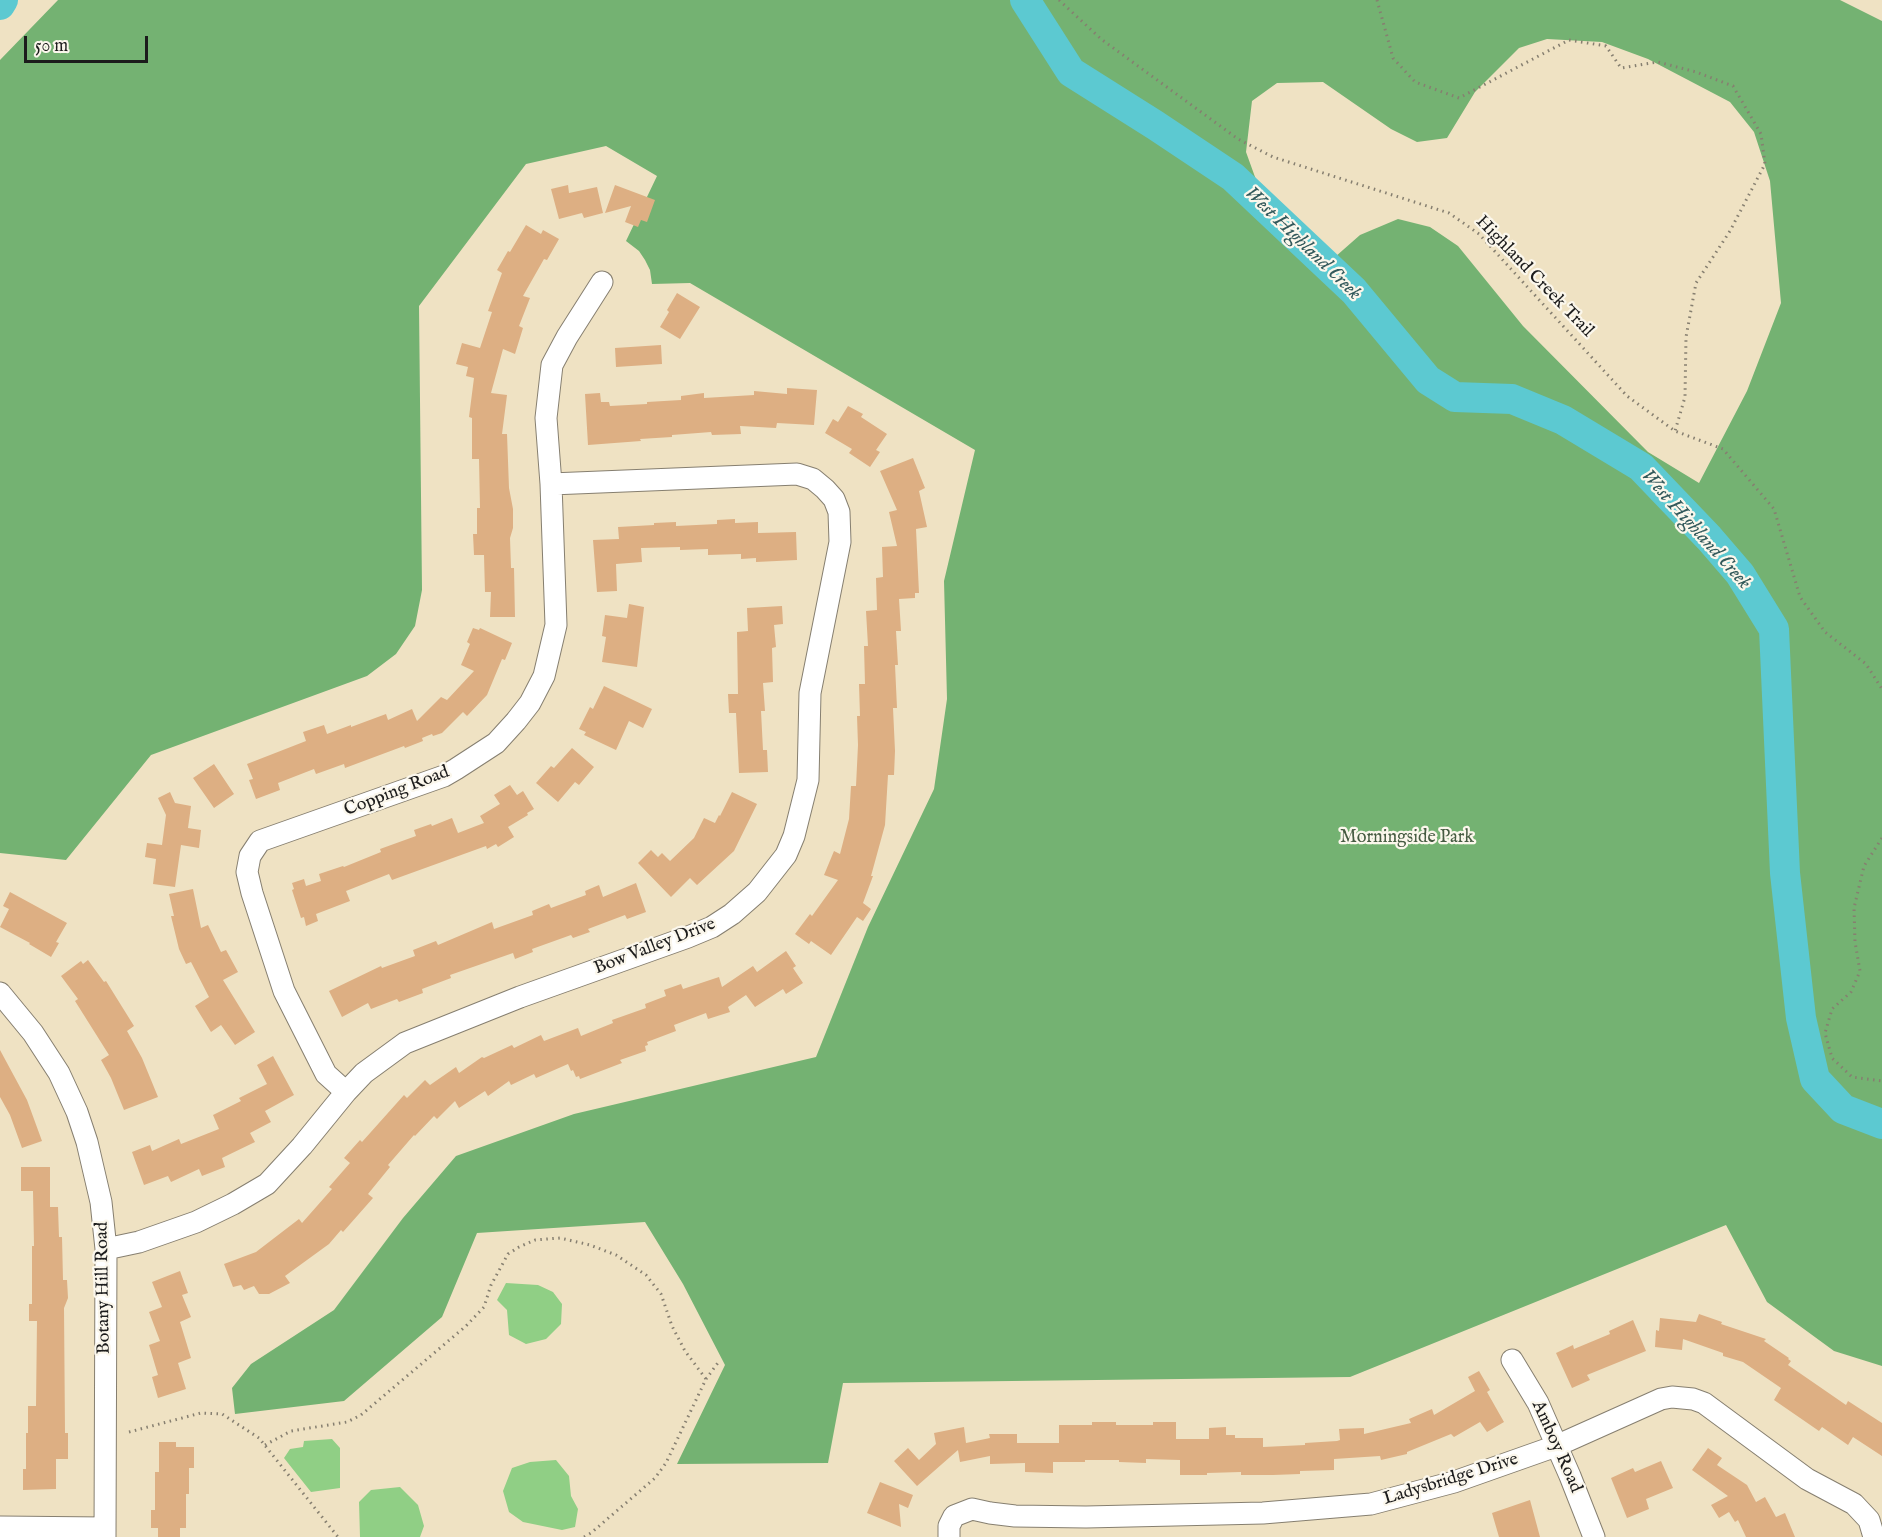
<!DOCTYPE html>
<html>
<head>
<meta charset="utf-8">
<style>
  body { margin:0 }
  #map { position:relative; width:1882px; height:1537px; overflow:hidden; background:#efe2c3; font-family:"IM FELL English",serif }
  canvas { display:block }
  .scale { position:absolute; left:24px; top:36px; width:124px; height:27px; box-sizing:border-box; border:3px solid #1c1c1c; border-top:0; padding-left:8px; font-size:18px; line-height:21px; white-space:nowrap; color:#1c1c1c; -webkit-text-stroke:4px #fbf7ec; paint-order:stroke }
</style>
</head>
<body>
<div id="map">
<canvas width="1882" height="1537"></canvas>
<div class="scale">50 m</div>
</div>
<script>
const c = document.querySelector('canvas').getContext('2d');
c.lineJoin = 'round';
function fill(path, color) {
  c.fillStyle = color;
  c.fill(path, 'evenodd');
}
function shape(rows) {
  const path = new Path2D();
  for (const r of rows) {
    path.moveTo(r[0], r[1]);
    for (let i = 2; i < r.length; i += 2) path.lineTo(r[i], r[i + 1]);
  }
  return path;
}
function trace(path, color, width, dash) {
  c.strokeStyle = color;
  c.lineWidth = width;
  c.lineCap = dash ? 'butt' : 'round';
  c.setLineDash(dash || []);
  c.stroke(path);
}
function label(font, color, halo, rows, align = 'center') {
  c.font = font + ' "IM FELL English",serif';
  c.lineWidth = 4.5;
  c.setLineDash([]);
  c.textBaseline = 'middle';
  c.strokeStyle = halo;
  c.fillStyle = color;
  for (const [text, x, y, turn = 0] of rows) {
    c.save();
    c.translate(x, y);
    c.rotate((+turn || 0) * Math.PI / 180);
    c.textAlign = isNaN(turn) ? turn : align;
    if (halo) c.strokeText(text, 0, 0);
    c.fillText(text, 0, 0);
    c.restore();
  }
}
const green = shape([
  [506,1283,538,1285,553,1292,562,1304,561,1324,546,1339,526,1344,509,1335,507,1310,497,1300],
  [332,1439,340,1448,340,1488,311,1492,284,1458,290,1449,303,1447,304,1441],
  [556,1460,569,1476,571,1496,578,1509,575,1527,562,1530,523,1522,509,1512,503,1491,512,1468,530,1462],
  [400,1487,418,1505,424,1526,420,1537,360,1537,359,1502,371,1490]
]);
const forest = shape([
  [58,0,1840,0,1882,21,1882,1366,1834,1351,1767,1302,1726,1225,1350,1377,843,1383,828,1463,677,1464,725,1365,683,1284,645,1222,477,1233,442,1317,344,1401,235,1414,232,1388,251,1364,334,1310,403,1218,456,1156,574,1114,816,1057,868,927,934,789,947,699,944,581,975,450,690,283,652,284,650,270,645,260,639,251,626,241,657,176,606,146,526,164,419,306,422,590,415,626,396,654,367,676,151,755,66,860,0,853,0,60],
  [1547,39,1602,42,1648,59,1730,102,1754,132,1770,181,1781,303,1747,391,1699,483,1648,452,1523,326,1458,246,1430,227,1398,219,1360,235,1335,257,1314,250,1277,219,1259,188,1246,152,1252,101,1277,83,1323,82,1391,129,1417,142,1447,138,1475,92,1519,48]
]);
const river = shape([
  [1025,0,1071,72,1155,125,1233,177,1354,291,1428,380,1455,397,1512,399,1563,420,1641,467,1709,538,1740,574,1774,629,1785,873,1801,1018,1815,1079,1843,1109,1882,1124],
  [0,5,3,0]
]);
const building = shape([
  [568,185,569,193,597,187,603,213,584,218,582,213,559,219,551,189],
  [615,185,655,200,647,222,641,220,638,227,625,222,631,206,605,213],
  [526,225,541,234,543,230,559,239,547,260,544,259,523,296,530,298,519,326,523,328,515,354,503,349,491,393,507,395,502,434,507,434,509,488,513,509,513,528,510,538,511,568,514,568,515,617,490,617,491,592,485,592,484,555,474,555,473,534,477,534,477,508,480,508,479,459,472,459,472,418,469,417,474,378,466,376,468,367,456,364,462,343,480,348,492,312,488,311,502,273,497,270,508,251,510,252],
  [677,293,700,307,680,339,660,327,669,312,667,310],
  [661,345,662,364,616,367,615,348],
  [787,388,817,390,814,425,777,423,776,428,740,426,741,434,712,435,711,432,672,435,672,437,640,439,641,441,588,445,585,394,600,393,601,402,609,402,610,406,647,404,647,402,681,400,681,396,704,393,704,398,754,395,754,391,787,394],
  [848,406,863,414,861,417,887,434,876,450,880,452,870,467,849,453,852,449,825,433,833,419,838,422],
  [913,458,925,488,919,491,927,527,916,529,919,593,915,593,915,598,899,599,901,631,896,631,898,665,895,665,897,708,893,708,895,751,894,775,888,775,885,825,871,876,873,876,863,903,871,909,863,921,857,917,831,955,811,941,809,944,795,934,810,914,812,916,838,880,824,875,834,851,840,854,849,819,851,786,856,786,858,745,857,716,860,716,859,684,865,684,864,646,868,646,866,611,877,610,876,578,883,577,882,547,897,546,889,512,897,510,880,471],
  [735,519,735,523,758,522,758,533,796,532,797,560,756,562,756,558,741,559,741,554,708,555,708,549,680,550,680,547,641,548,642,562,616,564,617,591,597,592,593,540,619,539,618,527,654,525,654,523,676,522,676,526,717,524,717,520],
  [629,604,644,607,637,667,602,662,606,637,602,636,605,615,627,618],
  [782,606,783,624,774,625,776,647,772,648,773,682,763,683,765,711,761,711,763,750,767,750,768,772,739,773,736,713,729,713,728,694,738,694,737,632,748,631,747,608],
  [473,628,479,630,480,628,512,643,505,660,502,659,487,695,467,716,463,712,442,733,433,736,432,734,422,738,423,741,405,748,404,746,345,768,344,764,316,774,314,769,278,783,280,790,256,799,249,780,253,779,247,764,306,741,303,732,324,725,327,734,351,725,351,727,386,714,388,720,412,709,417,721,441,697,447,700,474,671,461,665,470,644,467,642],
  [604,686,652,709,643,728,629,721,616,750,584,735,586,732,579,729,590,707,593,709],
  [572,748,594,767,579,785,575,782,558,802,536,783,551,766,554,768],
  [214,764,234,794,214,808,193,778],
  [510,785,517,795,523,791,534,809,527,813,528,815,508,827,514,837,498,847,496,844,487,849,486,846,392,880,389,874,346,891,350,901,316,914,318,921,306,926,304,917,301,918,292,890,294,889,292,883,304,879,306,886,321,881,319,874,343,866,344,867,381,852,380,849,416,836,414,830,431,824,432,826,452,818,458,833,484,823,480,816,500,804,494,795],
  [170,792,175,803,191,806,188,828,201,830,199,848,181,845,175,887,153,884,156,859,145,857,147,843,162,845,166,815,158,798],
  [732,792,757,804,734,851,697,885,690,878,671,897,638,863,651,850,658,857,662,853,670,861,694,838,704,818,715,823,719,815,720,816],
  [636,883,646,912,627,919,625,915,588,929,590,932,573,938,571,935,532,949,533,952,515,959,513,953,450,975,451,978,422,989,423,993,399,1002,397,999,371,1009,368,1003,342,1017,329,991,381,966,382,968,415,956,413,950,436,941,438,945,492,922,494,929,533,915,532,911,549,904,551,908,586,895,585,891,599,885,603,897],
  [193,889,201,928,208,925,221,952,226,950,238,972,223,980,255,1032,235,1045,221,1025,211,1032,195,1006,209,997,191,962,186,964,179,949,171,916,174,916,169,894],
  [10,892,67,923,56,942,59,943,51,957,29,944,30,943,0,927,9,909,3,906],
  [786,951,796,966,793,968,803,983,786,994,783,989,755,1007,746,995,728,1007,730,1012,708,1019,706,1013,674,1025,676,1031,647,1042,648,1045,645,1046,646,1051,620,1060,622,1063,580,1079,579,1076,576,1077,573,1070,571,1071,568,1064,536,1078,534,1074,511,1085,509,1081,488,1096,485,1091,459,1108,455,1101,437,1119,434,1116,415,1136,414,1135,388,1165,390,1167,368,1194,373,1198,343,1232,341,1230,329,1244,285,1276,290,1283,269,1294,259,1294,254,1286,244,1290,241,1285,233,1287,224,1264,256,1252,299,1219,302,1223,332,1189,329,1187,350,1163,344,1158,360,1140,362,1142,404,1095,407,1098,425,1080,430,1085,456,1067,459,1073,482,1057,484,1058,512,1045,514,1048,541,1035,544,1041,578,1028,581,1036,613,1023,612,1020,646,1008,645,1004,666,996,664,990,681,984,683,989,719,977,722,987,753,966,757,972],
  [88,960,104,982,106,981,134,1026,127,1031,142,1058,158,1097,124,1110,111,1078,101,1060,109,1055,75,1001,78,999,61,976,81,961,83,964],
  [0,1050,27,1100,42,1141,22,1148,10,1115,0,1097],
  [273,1056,294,1095,265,1111,271,1122,250,1133,255,1142,222,1158,225,1167,202,1176,199,1169,171,1182,168,1176,144,1185,132,1152,150,1145,152,1151,179,1139,181,1144,219,1129,213,1115,241,1101,239,1098,267,1084,257,1065],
  [21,1167,50,1167,50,1207,58,1207,59,1237,62,1237,63,1280,67,1280,68,1298,64,1308,65,1433,68,1433,68,1459,56,1459,56,1489,23,1490,23,1469,26,1469,26,1433,28,1433,28,1406,36,1406,37,1321,29,1321,29,1304,32,1304,32,1246,34,1246,33,1191,21,1191],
  [180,1271,188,1293,182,1295,191,1317,180,1322,191,1358,178,1363,186,1389,158,1398,152,1377,158,1375,149,1345,160,1341,149,1312,162,1307,152,1282],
  [1699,1314,1722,1322,1721,1324,1766,1339,1764,1341,1789,1358,1788,1359,1791,1361,1788,1365,1846,1405,1848,1401,1882,1423,1882,1456,1853,1437,1848,1445,1822,1427,1819,1431,1774,1400,1781,1388,1743,1362,1723,1356,1723,1353,1683,1339,1682,1350,1655,1347,1656,1330,1659,1331,1660,1318,1696,1322],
  [1633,1320,1646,1351,1587,1375,1590,1380,1572,1388,1556,1353,1573,1345,1574,1349,1610,1334,1609,1331],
  [1479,1371,1490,1390,1487,1392,1504,1422,1487,1432,1480,1422,1454,1437,1451,1434,1407,1452,1407,1454,1381,1460,1380,1456,1334,1459,1334,1470,1300,1471,1300,1474,1273,1475,1241,1475,1241,1472,1207,1473,1207,1475,1180,1475,1180,1460,1146,1459,1146,1463,1119,1462,1119,1460,1085,1460,1085,1462,1053,1462,1053,1473,1025,1472,1025,1463,990,1464,990,1456,960,1462,958,1450,917,1486,894,1461,908,1448,919,1460,936,1444,934,1433,964,1427,966,1443,990,1438,989,1434,1017,1434,1017,1443,1059,1443,1059,1425,1092,1425,1092,1422,1116,1422,1116,1425,1153,1425,1153,1422,1176,1422,1176,1439,1209,1439,1209,1428,1226,1427,1226,1435,1235,1435,1235,1438,1263,1438,1263,1447,1305,1445,1305,1443,1337,1441,1340,1440,1339,1429,1364,1428,1364,1434,1411,1423,1409,1419,1432,1409,1434,1415,1475,1391,1468,1377],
  [159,1442,176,1442,176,1447,194,1447,194,1468,189,1468,189,1494,186,1494,186,1528,180,1528,180,1537,158,1537,158,1528,151,1528,151,1510,155,1510,155,1472,159,1472],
  [1708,1448,1722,1458,1717,1465,1747,1485,1756,1502,1765,1497,1776,1517,1785,1513,1795,1537,1746,1537,1738,1520,1735,1522,1729,1512,1719,1518,1711,1505,1728,1496,1692,1470],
  [1661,1461,1673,1488,1646,1499,1649,1509,1627,1518,1611,1478,1633,1468,1635,1472],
  [880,1482,913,1495,908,1508,899,1504,901,1527,867,1513],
  [1530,1500,1540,1537,1499,1537,1492,1513]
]);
const path = shape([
  [1059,0,1101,39,1238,139,1273,157,1449,213,1479,234,1627,396,1675,431,1723,449,1774,509,1800,597,1825,632,1866,664,1882,689],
  [1377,0,1393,58,1415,82,1459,98,1569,40,1606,46,1621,68,1658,62,1696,72,1733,86,1761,134,1765,164,1730,231,1696,283,1686,337,1685,397,1675,431],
  [1882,838,1864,866,1854,908,1855,942,1860,971,1851,992,1832,1009,1825,1033,1832,1058,1852,1077,1882,1081],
  [129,1432,201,1413,222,1414,259,1438,338,1537],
  [265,1445,291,1431,347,1422,361,1415,466,1326,484,1307,491,1285,508,1254,519,1247,535,1240,560,1238,590,1245,616,1255,646,1275,661,1294,672,1326,685,1351,706,1379],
  [584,1537,591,1533,655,1478,666,1463,706,1379,720,1360]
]);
const minor = shape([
  [0,993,33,1033,59,1073,77,1112,87,1142,101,1202,106,1249,105,1537],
  [346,1092,326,1074,284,991,252,893,247,872,250,856,260,841,444,776,456,769,496,743,516,721,530,703,544,676,556,625,551,484,546,418,552,365,567,337,602,282],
  [106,1249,139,1242,196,1222,233,1204,267,1184,302,1146,346,1092,364,1073,405,1043,520,997,688,937,712,927,732,914,757,892,786,855,794,836,808,780,810,693,840,542,839,512,834,499,825,489,813,479,797,474,551,484],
  [1512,1360,1538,1403,1570,1476,1594,1537],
  [0,1527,105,1528],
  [949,1537,949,1526,954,1516,972,1509,990,1513,1015,1516,1086,1517,1263,1513,1371,1504,1454,1482,1556,1446,1661,1399,1672,1397,1693,1399,1704,1403,1807,1479,1854,1504,1869,1520,1874,1537]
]);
const streetNames = [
  ["Highland Creek Trail",1534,277,46],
  ["Copping Road",397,792,-21],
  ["Bow Valley Drive",655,947,-21],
  ["Botany Hill Road",104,1288,-91],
  ["Amboy Road",1556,1447,66],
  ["Ladysbridge Drive",1451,1480,-17]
];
const parkNames = [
  ["Morningside Park",1407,838]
];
const waterNames = [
  ["West Highland Creek",1302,244,44],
  ["West Highland Creek",1695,530,48]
];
fill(green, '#90cf85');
fill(forest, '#74b272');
trace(river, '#5cc9d1', 30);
fill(building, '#ddaf83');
trace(minor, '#867f70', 23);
trace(path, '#867f70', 3, [1.5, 4.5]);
trace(minor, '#fff', 21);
label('18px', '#1c1c1c', '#fbf7ec', streetNames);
label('18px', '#455b41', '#fbf7ec', parkNames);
label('italic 20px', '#32595b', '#fbf7ec', waterNames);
</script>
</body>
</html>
